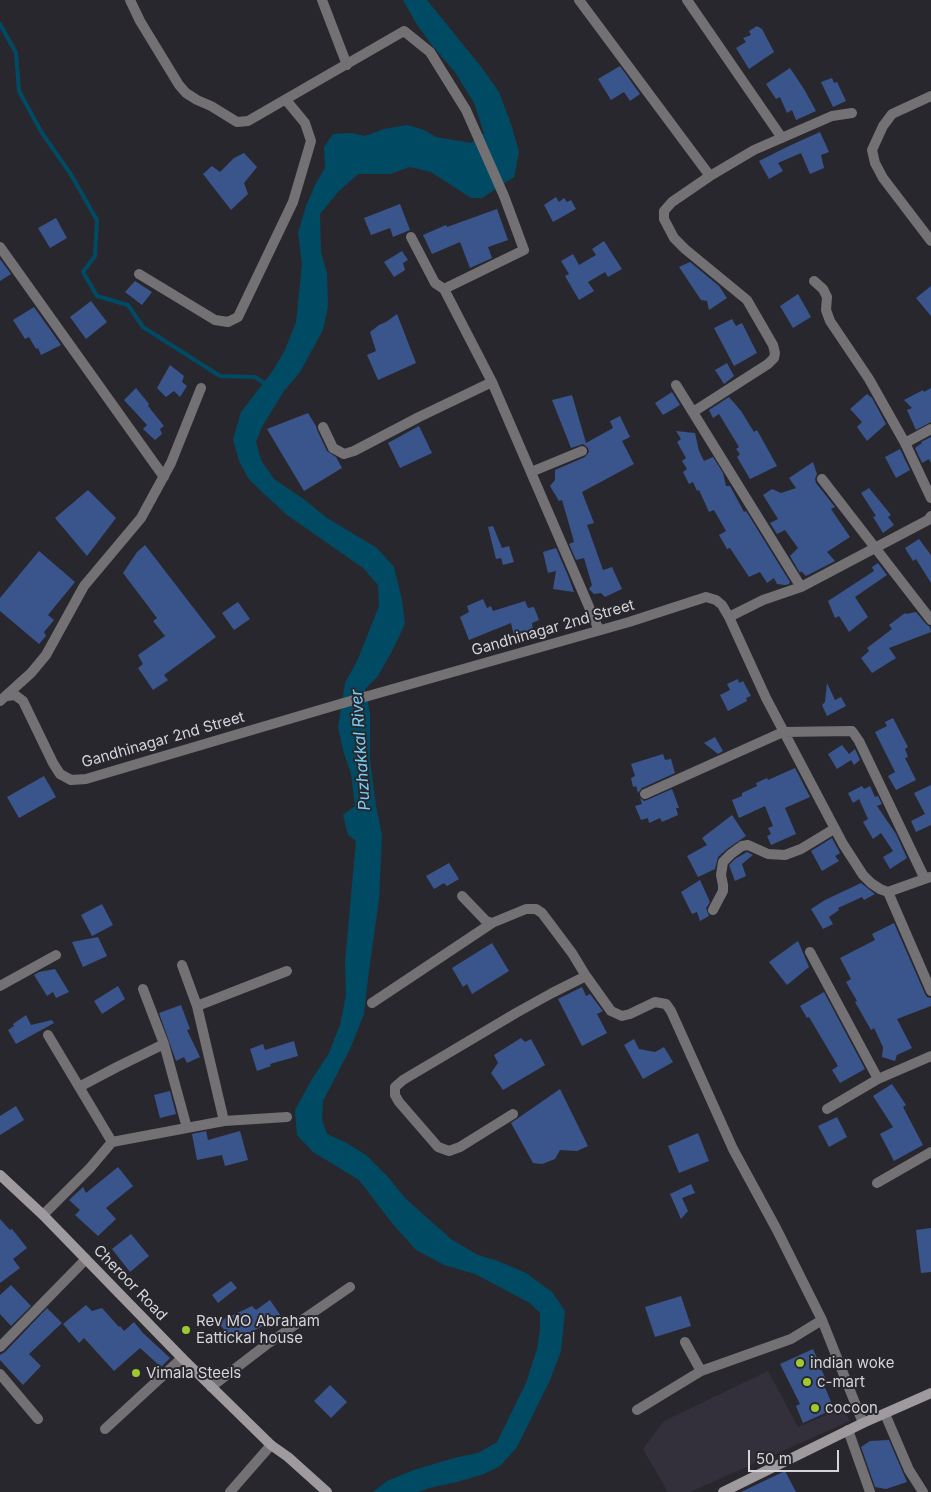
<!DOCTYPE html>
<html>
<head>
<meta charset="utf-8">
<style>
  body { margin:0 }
  #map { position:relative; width:931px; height:1492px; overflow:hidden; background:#29272e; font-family:Inter,sans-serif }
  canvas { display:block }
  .scale { position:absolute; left:748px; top:1450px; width:91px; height:22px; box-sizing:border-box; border:2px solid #d5d4d8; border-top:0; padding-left:6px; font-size:15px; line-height:18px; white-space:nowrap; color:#d5d4d8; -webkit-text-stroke:4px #29272e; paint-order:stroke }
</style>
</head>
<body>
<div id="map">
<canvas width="931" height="1492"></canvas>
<div class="scale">50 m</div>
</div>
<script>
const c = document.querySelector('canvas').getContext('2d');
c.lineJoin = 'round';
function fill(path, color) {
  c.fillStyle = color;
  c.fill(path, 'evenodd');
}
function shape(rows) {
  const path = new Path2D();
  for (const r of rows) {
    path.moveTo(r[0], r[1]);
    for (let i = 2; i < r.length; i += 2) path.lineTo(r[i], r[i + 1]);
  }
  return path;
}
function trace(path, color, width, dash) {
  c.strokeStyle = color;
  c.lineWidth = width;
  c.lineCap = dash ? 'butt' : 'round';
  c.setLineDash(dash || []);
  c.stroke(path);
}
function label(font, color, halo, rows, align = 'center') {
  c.font = font + ' Inter,sans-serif';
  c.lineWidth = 4;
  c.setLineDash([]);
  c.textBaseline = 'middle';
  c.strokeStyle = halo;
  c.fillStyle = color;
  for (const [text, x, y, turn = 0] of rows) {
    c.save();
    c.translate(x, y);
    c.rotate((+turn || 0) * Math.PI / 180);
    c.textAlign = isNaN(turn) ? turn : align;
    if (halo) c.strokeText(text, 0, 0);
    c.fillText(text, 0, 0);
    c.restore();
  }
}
const built = shape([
  [768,1371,798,1427,843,1408,850,1421,690,1492,668,1492,643,1449,664,1421]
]);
const water = shape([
  [403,0,427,0,482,68,499,92,512,127,519,152,514,177,482,198,471,198,431,172,410,167,390,174,358,174,339,191,320,214,321,252,327,273,328,307,323,330,300,372,284,391,274,407,262,427,256,442,261,460,274,479,305,500,327,518,377,548,394,567,402,600,405,624,392,651,378,676,365,689,370,713,370,760,376,806,382,835,379,899,368,978,364,1014,350,1049,323,1101,322,1120,327,1134,345,1142,366,1155,388,1177,406,1199,451,1239,478,1255,498,1261,526,1273,552,1292,565,1311,561,1351,550,1380,517,1447,500,1466,484,1474,457,1482,429,1488,418,1492,373,1492,387,1481,414,1470,454,1458,478,1453,497,1442,526,1383,537,1349,540,1330,540,1313,530,1303,475,1274,444,1265,416,1250,392,1223,359,1180,313,1152,297,1135,295,1110,312,1079,328,1055,340,1025,346,995,345,962,356,841,348,835,343,815,355,806,351,774,343,750,338,727,345,683,358,659,379,606,378,585,363,568,287,515,261,491,248,478,239,461,233,439,241,412,272,372,285,350,296,322,302,264,298,233,306,206,316,183,325,168,324,147,333,134,351,133,365,136,384,129,407,125,424,130,436,137,471,143,484,133,474,103,455,72,431,44,416,23]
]);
const stream = shape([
  [0,24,16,53,19,91,42,133,70,173,97,220,95,256,83,272,97,296,128,305,143,327,220,376,255,377,267,385]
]);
const building = shape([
  [757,26,762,29,774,52,749,69,736,48,746,42,743,38,751,35,749,31],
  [620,66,640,94,630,101,624,92,611,100,598,79],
  [790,68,804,89,816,111,796,120,792,110,787,113,780,97,776,99,766,84],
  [832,78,834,83,837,82,846,101,833,107,821,82],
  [820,132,829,152,821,155,824,168,810,174,801,153,778,163,783,171,769,179,759,161,789,146],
  [244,153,257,167,244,183,248,194,231,210,203,174,212,166,220,172,234,158],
  [556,197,559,202,564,198,567,202,571,200,576,209,553,222,544,205],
  [400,204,410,230,393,237,390,228,371,235,364,218],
  [497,209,508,240,488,247,492,258,470,268,460,242,432,254,423,235,446,225,447,227],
  [56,218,67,238,50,248,38,228],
  [604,241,622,269,608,277,605,272,588,282,594,291,579,300,565,276,569,274,561,261,573,254,579,265,596,255,592,249],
  [402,251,408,260,403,263,405,270,394,277,384,262],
  [0,259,11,274,0,281],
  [690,262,719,286,727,298,709,310,707,301,701,300,679,267],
  [135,281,152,292,142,305,125,292],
  [931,286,931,316,916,298],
  [798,294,811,317,793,328,780,306],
  [91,301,107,322,86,339,70,317],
  [34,307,61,345,41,355,38,348,36,349,29,337,25,339,13,320],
  [397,314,416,363,378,380,367,355,376,351,370,332,379,325,386,322],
  [732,319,736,326,742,323,757,353,734,366,714,328],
  [727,363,734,376,724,384,715,370],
  [170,365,184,376,182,382,187,386,180,397,174,391,166,397,157,388],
  [136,388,149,404,148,406,164,426,160,429,162,434,155,440,143,429,147,425,124,400],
  [931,388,931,422,916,430,907,410,912,408,904,400,923,390,924,392],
  [672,392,680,405,663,415,655,403],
  [867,394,872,398,886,424,867,441,857,427,862,422,850,409],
  [572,395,586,443,613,428,610,421,620,416,630,437,622,441,634,464,582,492,594,523,587,525,603,570,612,567,622,589,605,597,601,593,594,594,589,589,592,585,584,558,576,560,569,544,574,542,573,538,562,500,559,501,550,486,555,480,555,470,585,457,589,452,588,448,583,444,571,448,552,400],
  [729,397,741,411,754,432,757,430,777,466,750,479,737,457,740,454,736,449,739,447,719,414,713,418,709,410],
  [308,413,316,426,317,430,327,451,336,457,342,468,304,491,267,429],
  [419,426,432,453,400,468,388,443],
  [676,431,695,433,699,451,704,461,713,457,723,473,726,486,730,486,744,512,746,511,790,582,789,584,785,585,777,584,774,578,767,583,760,572,749,577,730,548,727,549,719,535,726,531,714,510,709,512,699,490,697,491,693,482,689,484,683,472,687,469,682,461,686,458,677,442,681,439],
  [931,437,931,463,929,459,922,463,915,448,922,443,921,442],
  [900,449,910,470,896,478,885,457],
  [813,462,817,474,815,479,816,483,835,507,831,509,850,537,827,552,835,561,806,576,801,571,800,573,790,556,798,548,785,530,777,534,770,523,778,519,763,495,772,489,781,493,796,488,789,478],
  [869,488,891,515,888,517,894,525,883,533,873,517,876,516,861,493],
  [88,490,116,518,87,556,55,518],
  [493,526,502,548,509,546,514,562,503,565,501,558,496,559,488,527],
  [919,539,931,555,931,583,916,559,913,561,905,548],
  [145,545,216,637,164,675,168,680,153,690,138,668,143,664,138,655,165,636,153,621,157,618,123,573,137,552],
  [556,548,569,578,574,592,553,589,556,571,548,573,543,552],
  [39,551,75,582,48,615,54,620,44,632,46,636,39,644,0,611,0,598],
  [878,563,887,575,855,597,868,617,849,632,839,616,835,618,828,601,874,571,872,567],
  [483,599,487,608,491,606,493,611,525,601,528,608,534,607,539,620,532,623,533,631,514,636,511,623,469,640,460,617,469,612,467,606],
  [238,602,250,619,234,630,222,613],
  [916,612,926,624,930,627,931,632,889,648,896,658,872,673,861,658,869,651,867,648,892,629,889,625,905,613,906,614],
  [738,679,739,683,743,681,751,696,746,698,747,701,728,711,720,695,730,690,727,684],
  [827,683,835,700,841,697,846,706,827,716,822,705,825,702],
  [893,718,908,747,905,749,908,757,905,758,916,780,896,790,888,776,895,772,875,732,887,726,885,722],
  [715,737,723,751,718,754,704,743],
  [842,745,849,754,855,749,860,760,854,765,851,760,837,769,828,754],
  [663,754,665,760,671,759,675,773,642,788,638,793,636,786,633,787,631,778,635,776,631,764],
  [795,768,810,797,785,808,796,834,771,845,767,836,771,834,768,828,773,826,765,806,739,818,732,800,742,796,742,793,757,786,756,783,767,778,768,780],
  [44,776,56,797,19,818,7,797],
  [931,785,931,825,916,832,911,821,925,814,914,793],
  [862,786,864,789,870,786,875,797,878,796,882,804,877,806,896,834,907,858,890,869,883,857,893,851,881,833,873,839,863,822,868,819,859,799,853,803,848,793],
  [672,789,679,808,676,808,678,815,662,822,660,818,649,823,648,818,641,820,635,806,642,804,640,798,644,801,647,800],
  [732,815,746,836,727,849,718,857,715,869,698,877,687,856,707,845,702,838],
  [832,838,840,853,835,856,839,861,822,871,811,851],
  [747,852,753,855,742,864,746,876,735,881,729,865,735,859],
  [449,863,459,879,447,886,444,883,434,889,426,876],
  [700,880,710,902,706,908,709,916,700,921,697,912,692,914,681,892],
  [861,883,875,894,864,900,862,897,838,908,839,910,829,917,833,924,823,929,811,909,825,900],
  [102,904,113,925,92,936,81,915],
  [894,923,925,994,927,997,931,998,931,1006,897,1019,912,1048,897,1055,895,1061,882,1057,883,1047,874,1028,871,1030,855,1002,857,1001,846,982,851,979,840,958,875,940,872,934],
  [98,937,107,956,83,967,72,942],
  [798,941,809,967,787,985,769,962],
  [492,943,509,971,472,994,467,984,463,987,452,968],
  [55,969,69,992,56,998,53,992,47,996,34,975,39,972],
  [118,986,125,999,102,1014,94,1001],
  [582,987,586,996,590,994,602,1010,603,1011,597,1014,607,1033,582,1046,558,999],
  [824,992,865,1069,840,1083,832,1070,838,1066,809,1017,807,1018,800,1006],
  [181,1005,190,1029,187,1030,200,1057,187,1063,184,1057,176,1061,159,1013],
  [26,1015,31,1025,52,1020,54,1023,16,1044,8,1030,14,1026,13,1024],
  [521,1038,525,1042,531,1039,545,1065,503,1090,491,1073,498,1063,494,1055],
  [634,1039,639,1049,655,1052,664,1047,673,1062,643,1079,624,1045],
  [294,1041,298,1056,270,1064,271,1066,257,1071,250,1049,263,1044,265,1050],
  [892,1084,906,1105,903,1107,923,1145,894,1161,880,1134,893,1127,873,1096],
  [560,1089,588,1146,577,1151,560,1150,555,1159,542,1164,533,1163,511,1123],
  [170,1091,176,1114,160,1118,154,1095],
  [16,1106,24,1120,0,1135,0,1116],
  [837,1117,847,1137,829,1147,818,1126],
  [206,1131,208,1140,240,1131,248,1160,225,1166,222,1155,197,1160,192,1134],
  [698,1133,709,1161,679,1173,668,1146],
  [118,1167,133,1186,106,1208,116,1219,98,1236,75,1215,80,1210,69,1200,83,1187,86,1193],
  [691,1184,695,1193,682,1198,688,1211,681,1219,670,1194],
  [0,1219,10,1230,12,1229,27,1248,13,1259,20,1268,0,1283],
  [931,1228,931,1272,921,1273,916,1230],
  [131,1234,149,1256,130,1272,112,1249],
  [231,1281,237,1288,218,1303,212,1295],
  [11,1285,31,1306,11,1326,0,1314,0,1295],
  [681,1296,691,1326,655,1337,645,1307],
  [270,1300,283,1319,274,1324,272,1322,246,1334,234,1343,219,1323,230,1315,231,1316,252,1306,256,1310],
  [86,1305,92,1311,102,1308,119,1327,120,1326,124,1331,134,1322,143,1333,170,1358,161,1367,140,1348,114,1371,84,1338,79,1343,63,1324],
  [47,1308,62,1323,29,1354,41,1366,23,1385,0,1360,0,1355,5,1352],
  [813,1349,819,1362,818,1363,828,1383,824,1385,834,1409,803,1423,796,1406,800,1404,780,1364],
  [330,1385,347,1402,331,1418,314,1401],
  [889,1440,907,1482,886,1489,875,1487,861,1447,870,1441],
  [785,1471,796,1492,741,1492]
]);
const street = shape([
  [130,0,140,21,179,85,186,93,197,100,211,106,237,122,248,121,404,31,430,52,466,110,504,196,524,250,444,289,492,382,599,630],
  [322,0,347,65],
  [579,0,710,176],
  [687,0,782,138],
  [931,96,892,114,883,126,872,150,875,163,883,178,931,241],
  [411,237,435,283,444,289],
  [0,247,164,477],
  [139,274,215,320,228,322,238,317,293,202,311,141,305,123,286,100],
  [814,281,823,289,827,297,826,310,830,321,869,379,905,443,931,498],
  [676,385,801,587],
  [693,412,768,364,774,358,775,353,773,345,747,300,685,249,674,238,664,219,664,211,672,202,710,176,754,150,832,116,852,113],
  [323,427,333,448,344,454,354,451,419,417,492,382],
  [905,443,931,429],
  [531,472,582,451],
  [822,479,931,620],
  [729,617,763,600,801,587,928,520,931,516],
  [7,696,15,695,23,701,53,763,60,774,71,780,86,779,340,704,629,622,706,597,716,600,722,605,729,617,766,698,843,844,863,875,871,883,880,889,888,892,931,991],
  [0,701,31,673,46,655,84,586,141,518,171,463,201,388],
  [645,794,783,732,852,731,859,741,924,877],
  [888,892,930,877],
  [462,896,486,921,492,923,526,909,536,909,542,913,572,953,586,976],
  [713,910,723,891,723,885,721,875,723,862,731,854,742,846,748,845,768,854,785,855,801,849,834,829],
  [810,952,878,1079,931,1056],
  [182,965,197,1006],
  [0,986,56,955],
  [143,989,164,1044,187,1128],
  [372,1003,492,923],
  [48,1035,112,1142],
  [79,1087,117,1067,164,1044],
  [827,1109,878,1079],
  [513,1114,460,1147,449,1151,438,1147,399,1102,395,1095,395,1087,403,1080,516,1013,552,993,586,976,611,1011,622,1016,630,1014,655,1002,666,1004,671,1011,733,1149,777,1230,822,1320,863,1423],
  [224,1121,287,1117],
  [877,1183,931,1152],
  [43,1215,90,1168,112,1142,224,1121,197,1006,287,971],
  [685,1342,701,1371,791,1339,822,1320],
  [0,1347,86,1259],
  [0,1374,38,1419],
  [211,1387,266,1345,350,1287],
  [637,1410,701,1371],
  [885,1414,909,1470,923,1492],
  [105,1429,182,1358],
  [848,1430,870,1492],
  [230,1492,271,1445]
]);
const secondary = shape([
  [0,1175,43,1215,182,1358,271,1445,288,1457,327,1492],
  [723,1492,863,1423,931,1393]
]);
const markers = [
  [186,1330,5,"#9dca30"],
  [800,1363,5,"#9dca30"],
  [136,1373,5,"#9dca30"],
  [807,1382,5,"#9dca30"],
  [815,1408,5,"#9dca30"]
];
const streetNames = [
  ["Gandhinagar 2nd Street",553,628,-16],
  ["Gandhinagar 2nd Street",163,740,-16],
  ["Cheroor Road",130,1283,46]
];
const poiNames = [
  ["Rev MO Abraham",196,1321],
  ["Eattickal house",196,1338],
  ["indian woke",810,1363],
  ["Vimala Steels",146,1373],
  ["c-mart",817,1382],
  ["cocoon",825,1408]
];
const waterNames = [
  ["Puzhakkal River",361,750,-94]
];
fill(built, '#33303c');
fill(water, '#004b63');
trace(stream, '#004b63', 4);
fill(building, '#3a558b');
trace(street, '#747174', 10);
trace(secondary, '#9f9a9e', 10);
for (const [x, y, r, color] of markers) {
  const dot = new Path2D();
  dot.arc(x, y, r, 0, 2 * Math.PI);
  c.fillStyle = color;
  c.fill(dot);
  trace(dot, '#29272e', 2);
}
label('15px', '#d5d4d8', '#29272e', streetNames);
label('15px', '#d5d4d8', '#29272e', poiNames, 'left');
label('italic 16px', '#77cef4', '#29272e', waterNames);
</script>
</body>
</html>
